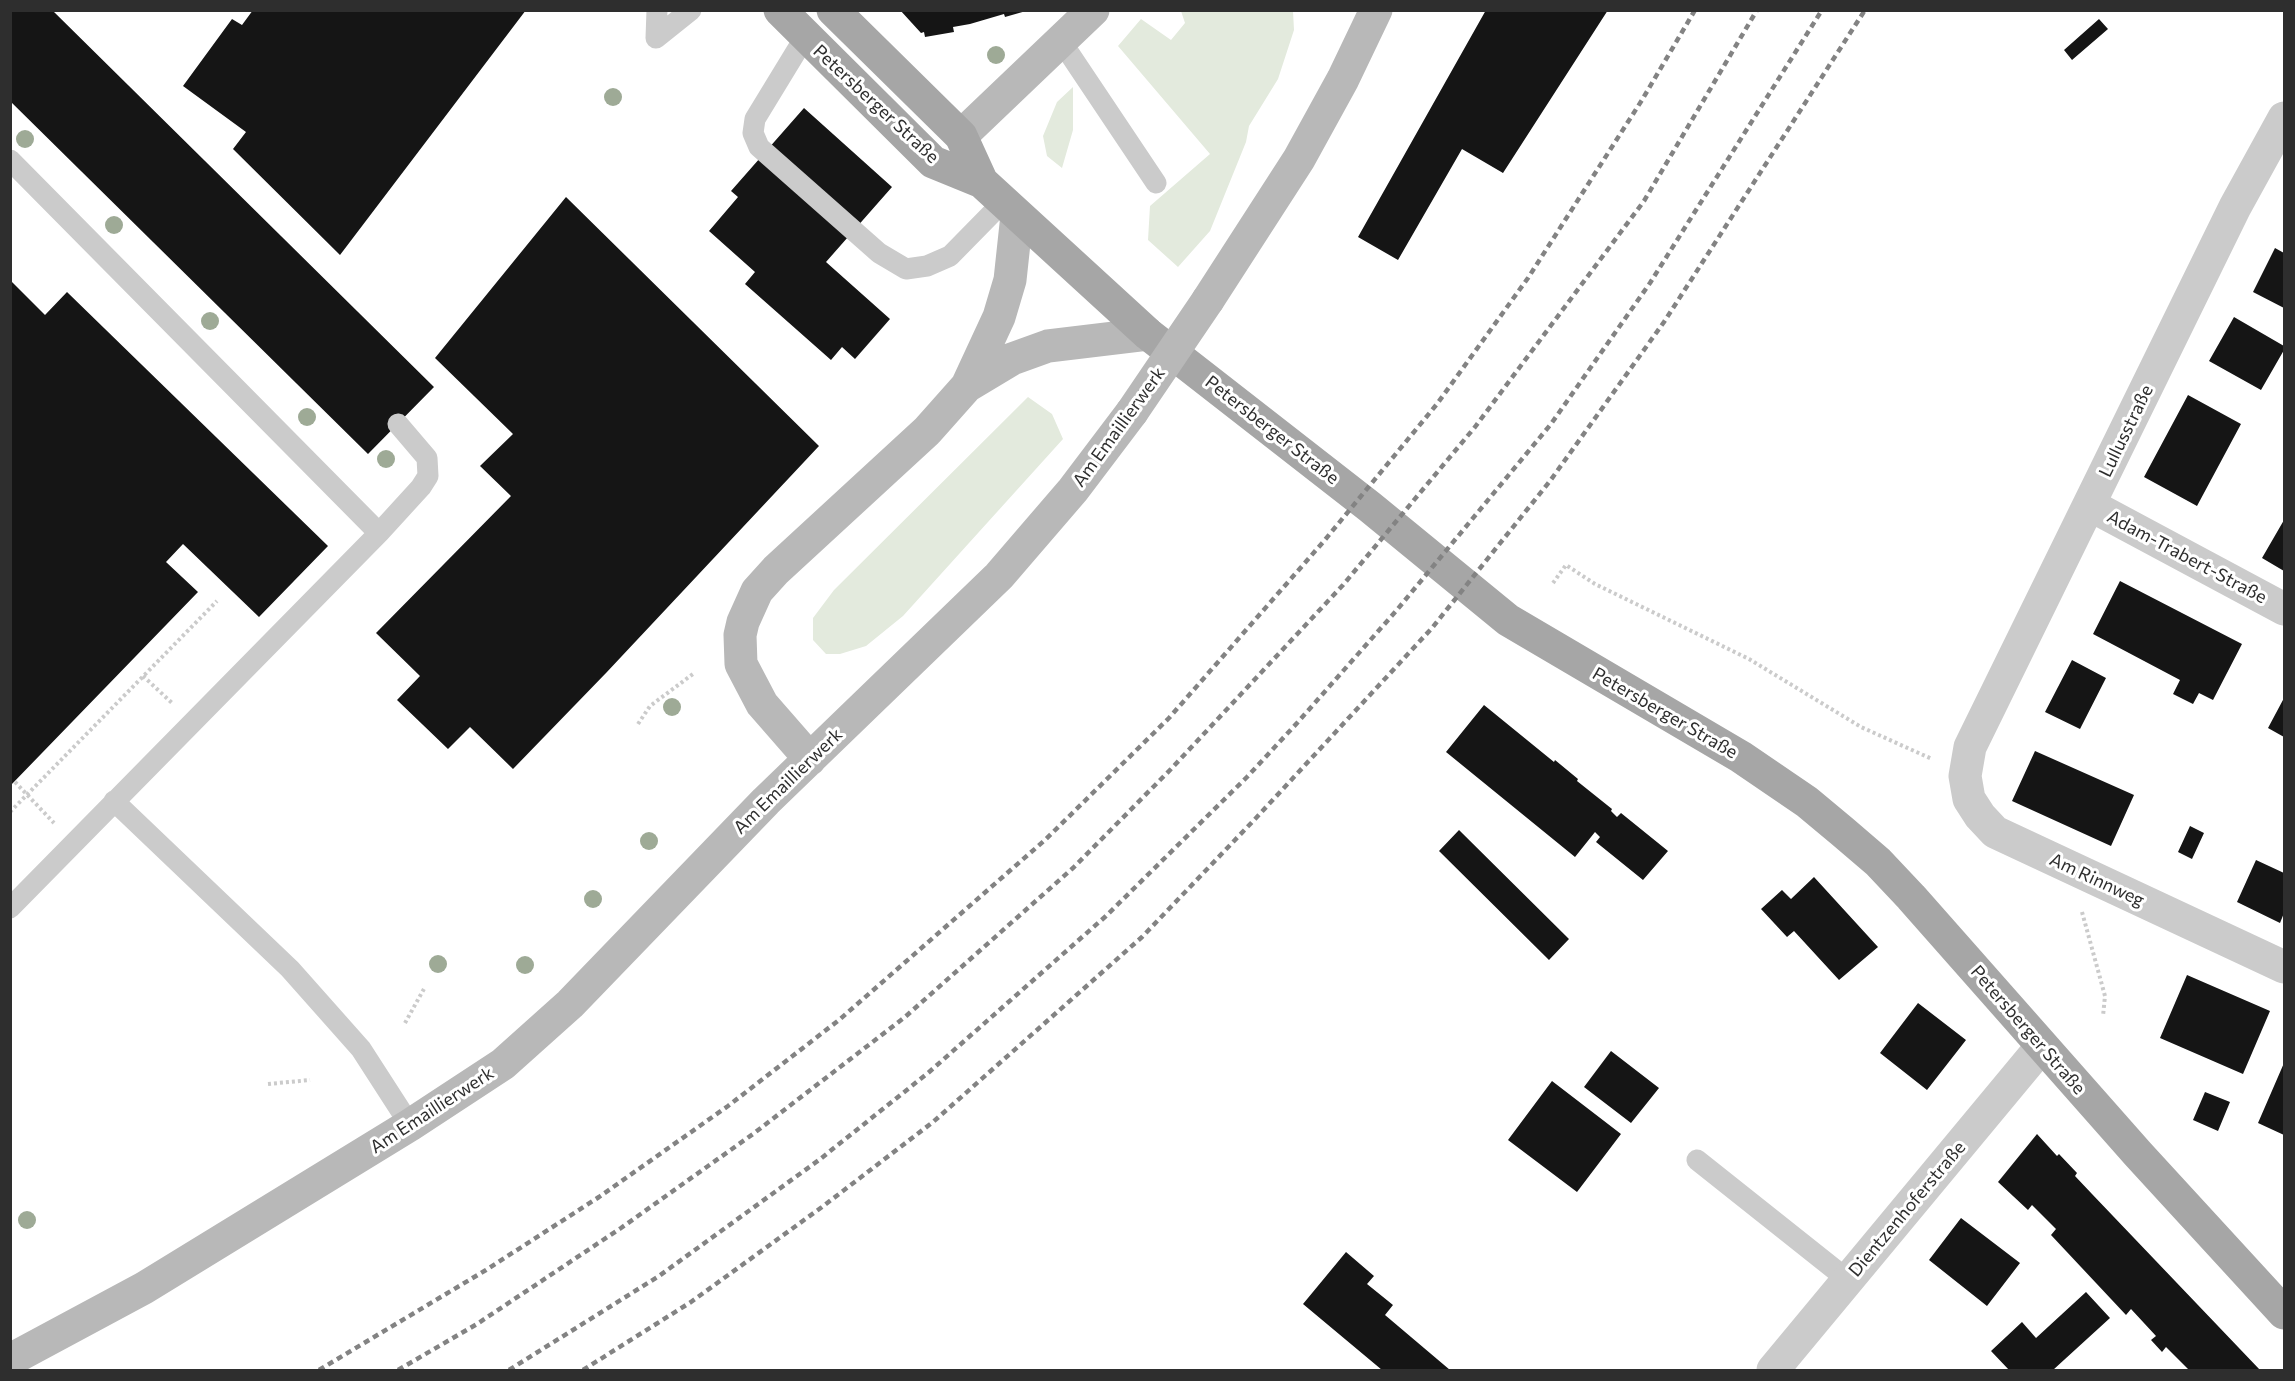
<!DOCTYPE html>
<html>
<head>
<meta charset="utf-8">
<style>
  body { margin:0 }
  #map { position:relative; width:2295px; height:1381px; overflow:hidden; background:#fff; font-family:Commissioner,sans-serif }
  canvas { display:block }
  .frame { position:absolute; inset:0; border:12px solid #2e2e2e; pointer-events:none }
</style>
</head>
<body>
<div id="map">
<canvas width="2295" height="1381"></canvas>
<div class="frame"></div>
</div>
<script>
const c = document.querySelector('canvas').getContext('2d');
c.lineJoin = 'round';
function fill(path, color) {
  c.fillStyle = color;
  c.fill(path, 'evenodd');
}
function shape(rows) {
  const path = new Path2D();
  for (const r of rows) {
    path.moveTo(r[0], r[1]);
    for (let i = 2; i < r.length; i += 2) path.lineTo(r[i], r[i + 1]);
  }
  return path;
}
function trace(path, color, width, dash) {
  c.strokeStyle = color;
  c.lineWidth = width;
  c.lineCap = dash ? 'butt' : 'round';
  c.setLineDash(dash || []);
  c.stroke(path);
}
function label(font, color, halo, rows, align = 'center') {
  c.font = font + ' Commissioner,sans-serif';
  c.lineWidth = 6;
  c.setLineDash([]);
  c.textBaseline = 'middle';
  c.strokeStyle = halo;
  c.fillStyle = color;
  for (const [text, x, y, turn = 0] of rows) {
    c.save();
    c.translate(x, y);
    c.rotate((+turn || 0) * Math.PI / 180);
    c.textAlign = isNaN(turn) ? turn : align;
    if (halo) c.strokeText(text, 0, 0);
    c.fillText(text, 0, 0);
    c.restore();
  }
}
const green = shape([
  [1181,11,1293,11,1294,30,1278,79,1249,126,1246,142,1210,231,1178,267,1148,240,1150,206,1210,154,1118,46,1141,19,1171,40,1185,23],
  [1073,87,1073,130,1062,168,1047,156,1043,136,1057,102],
  [1028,397,1052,414,1063,439,903,616,866,646,840,654,826,654,813,640,813,618,834,590]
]);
const building = shape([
  [10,10,52,10,434,387,368,454,10,101],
  [253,10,526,10,340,255,233,149,246,132,183,86,232,19,242,25],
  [900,10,1026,10,1026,11,1005,17,1004,14,970,24,953,27,954,32,925,37,924,32,921,33],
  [1486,10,1608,10,1503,173,1462,149,1398,260,1358,237],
  [2099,19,2108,29,2072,60,2064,50],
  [804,108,892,187,826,262,890,319,855,359,842,347,831,360,745,284,755,272,709,231,738,197,731,191],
  [566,197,819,446,606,673,513,769,470,727,448,749,397,700,420,676,376,633,511,496,480,466,513,434,435,358],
  [2275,248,2284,253,2284,308,2253,292],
  [10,280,45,315,67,292,328,546,259,617,183,544,166,562,198,592,10,786],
  [2234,317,2284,346,2284,350,2261,390,2209,361],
  [2188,395,2241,424,2197,506,2144,477],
  [2284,520,2284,571,2262,558],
  [2120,581,2242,644,2213,700,2199,693,2193,704,2173,694,2180,680,2093,634],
  [2072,660,2106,678,2080,729,2045,712],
  [2284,698,2284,737,2268,728],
  [1484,705,1554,762,1555,760,1578,779,1577,781,1612,809,1611,811,1617,817,1621,813,1668,851,1643,880,1596,842,1600,837,1595,832,1575,857,1446,752],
  [2035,751,2134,795,2111,846,2012,801],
  [2190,826,2204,833,2192,859,2178,852],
  [1459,830,1569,939,1549,960,1439,851],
  [2256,860,2284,873,2284,913,2280,923,2237,902],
  [1814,877,1878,947,1839,980,1794,931,1787,937,1761,909,1782,890,1791,899],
  [2187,975,2270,1011,2243,1074,2160,1038],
  [1918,1003,1966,1040,1927,1090,1880,1053],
  [1611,1051,1659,1088,1631,1123,1584,1087],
  [2284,1063,2284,1135,2258,1123],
  [1552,1081,1621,1134,1577,1192,1508,1140],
  [2205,1092,2230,1102,2218,1131,2193,1120],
  [2037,1134,2057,1156,2059,1154,2077,1173,2075,1176,2092,1194,2260,1370,2189,1370,2166,1347,2162,1352,2151,1340,2156,1336,2131,1309,2126,1315,2051,1235,2056,1229,2032,1205,2028,1210,1998,1182],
  [1961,1218,2020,1263,1987,1306,1929,1260],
  [1346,1252,1374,1276,1367,1284,1393,1305,1385,1315,1450,1370,1382,1370,1303,1304],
  [2086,1292,2110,1318,2053,1370,2009,1370,1991,1351,2022,1322,2036,1338]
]);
const path = shape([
  [1553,583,1566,565,1595,584,1749,659,1861,727,1932,759],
  [143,676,172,703],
  [638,724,650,706,693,674],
  [15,782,54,823],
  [10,812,217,601],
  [2082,912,2105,996,2103,1016],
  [405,1023,425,987],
  [268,1084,310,1080]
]);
const service = shape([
  [805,37,755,119,753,133,759,147,879,253,906,269,927,266,950,256,1003,202],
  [656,38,691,10],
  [656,38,657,10],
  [1061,41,1156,183],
  [10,160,379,533,10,908],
  [379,533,421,487,428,476,427,458,398,424],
  [114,801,290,969,361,1049,410,1125],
  [1697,1160,1848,1280]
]);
const minor = shape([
  [2284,118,2235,207,1970,747,1965,776,1969,799,1980,816,1995,832,2284,967],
  [2090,505,2284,609],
  [1773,1370,2042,1046]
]);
const secondary = shape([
  [961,136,1093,10],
  [1208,300,1299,159,1343,79,1376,10],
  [967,386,999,317,1010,280,1017,215],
  [810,759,762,704,741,664,740,635,743,622,757,591,776,570,927,431,967,386,1012,359,1048,346,1148,334],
  [10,1360,144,1288,410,1125,503,1064,570,1004,766,801,999,576,1073,490,1132,412]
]);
const primary = shape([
  [780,10,933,162,982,182,1148,334,1370,507,1508,620,1741,757,1807,802,1843,832,1878,862,1911,897,2138,1154,2284,1313],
  [833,10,961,136,982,182]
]);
const rail = shape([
  [319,1370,486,1270,599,1197,728,1106,839,1020,1045,840,1169,718,1324,541,1437,404,1528,278,1642,100,1695,10],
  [398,1370,477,1324,621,1228,753,1134,905,1017,1073,868,1171,769,1343,585,1475,427,1644,201,1757,10],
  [509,1370,659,1276,819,1160,928,1073,1106,916,1247,777,1298,722,1396,611,1551,424,1650,283,1822,10],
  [583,1370,691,1302,822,1207,933,1122,1142,937,1256,818,1432,628,1550,481,1664,322,1865,10]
]);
const secondaryBridge = shape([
  [1132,412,1208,300]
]);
const trees = [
  [996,55],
  [613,97],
  [25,139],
  [114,225],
  [210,321],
  [307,417],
  [386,459],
  [672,707],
  [649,841],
  [593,899],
  [438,964],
  [525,965],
  [27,1220]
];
const streetNames = [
  ["Petersberger Straße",876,104,43],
  ["Am Emaillierwerk",1119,427,-54],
  ["Petersberger Straße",1272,430,38],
  ["Lullusstraße",2126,431,-64],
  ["Adam-Trabert-Straße",2187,557,28],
  ["Petersberger Straße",1665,713,30],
  ["Am Emaillierwerk",788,781,-44],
  ["Am Rinnweg",2097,880,25],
  ["Petersberger Straße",2028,1030,49],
  ["Am Emaillierwerk",432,1110,-33],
  ["Dientzenhoferstraße",1907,1209,-50]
];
fill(green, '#e3eadd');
fill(building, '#151515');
trace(path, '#cbcbcb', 4, [3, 3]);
trace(service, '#cbcbcb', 21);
trace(minor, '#cbcbcb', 33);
trace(secondary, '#b8b8b8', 33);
trace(primary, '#a6a6a6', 33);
trace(rail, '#838383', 4.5, [6, 4.5]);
trace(secondaryBridge, '#b8b8b8', 33);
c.fillStyle = '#9eaa96';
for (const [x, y] of trees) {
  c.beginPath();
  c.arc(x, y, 9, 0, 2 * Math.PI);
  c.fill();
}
label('18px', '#2e2e2e', '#fff', streetNames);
</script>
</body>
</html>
